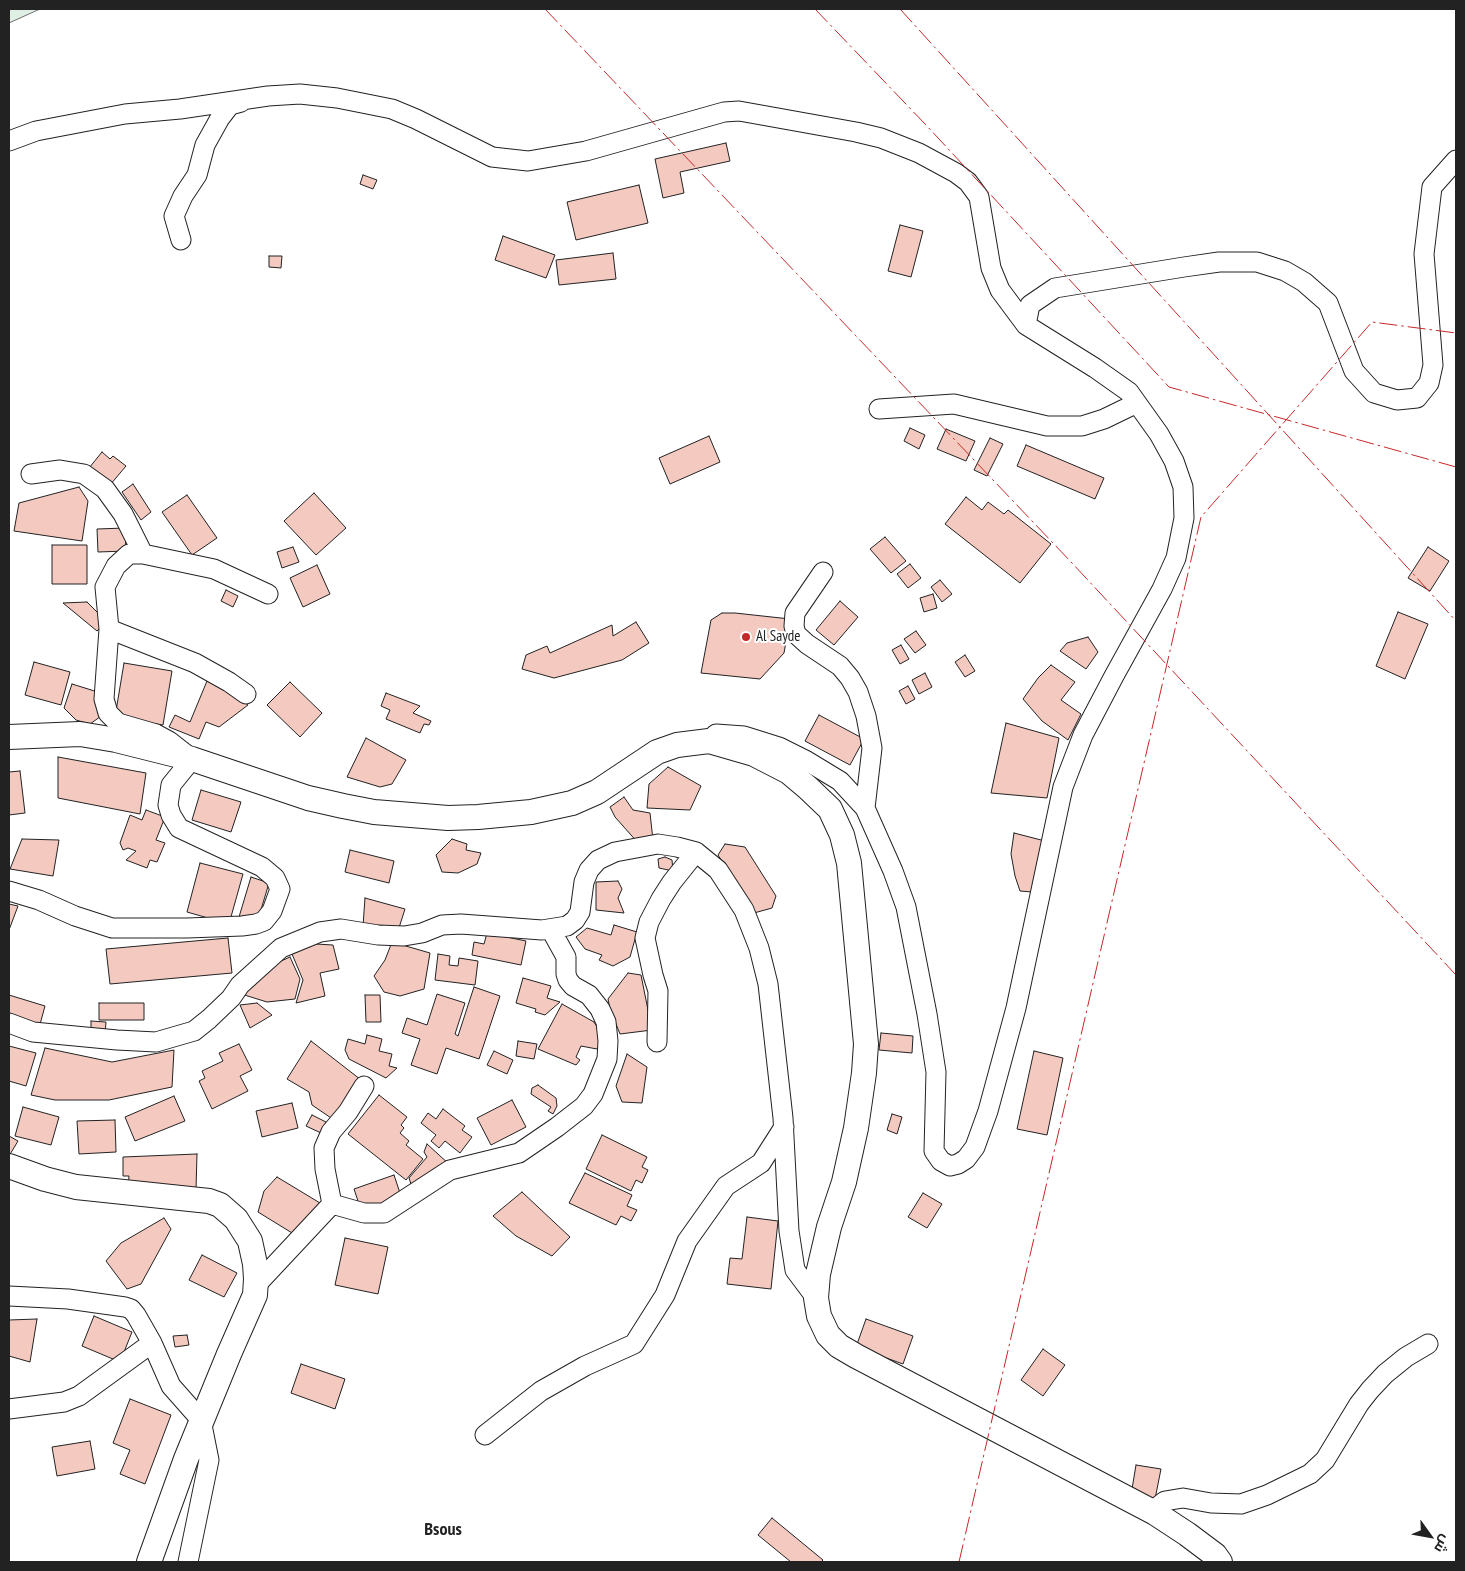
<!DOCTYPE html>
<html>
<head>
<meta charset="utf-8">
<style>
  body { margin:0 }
  #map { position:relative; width:1465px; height:1571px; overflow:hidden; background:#fff; font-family:"PT Sans Narrow",Cairo,sans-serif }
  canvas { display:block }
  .frame { position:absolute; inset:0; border:10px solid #222; pointer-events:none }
  .north { position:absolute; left:1405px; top:1511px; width:50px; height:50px; -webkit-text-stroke:4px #fff; paint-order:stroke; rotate:122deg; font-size:14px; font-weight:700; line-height:20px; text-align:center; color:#222 }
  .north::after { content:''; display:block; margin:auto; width:18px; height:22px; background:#222; clip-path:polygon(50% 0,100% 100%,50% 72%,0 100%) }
</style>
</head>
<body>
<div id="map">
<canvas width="1465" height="1571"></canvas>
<div class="frame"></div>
<div class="north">ش</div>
</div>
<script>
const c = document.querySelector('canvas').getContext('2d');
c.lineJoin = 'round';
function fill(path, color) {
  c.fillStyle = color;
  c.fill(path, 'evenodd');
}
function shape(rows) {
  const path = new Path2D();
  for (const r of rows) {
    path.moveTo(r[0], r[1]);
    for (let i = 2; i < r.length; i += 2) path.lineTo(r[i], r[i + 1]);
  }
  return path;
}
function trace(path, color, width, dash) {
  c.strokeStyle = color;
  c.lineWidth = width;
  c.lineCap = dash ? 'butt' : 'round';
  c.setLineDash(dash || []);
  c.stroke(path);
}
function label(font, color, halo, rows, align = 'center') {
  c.font = font + ' "PT Sans Narrow",sans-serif';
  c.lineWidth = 4;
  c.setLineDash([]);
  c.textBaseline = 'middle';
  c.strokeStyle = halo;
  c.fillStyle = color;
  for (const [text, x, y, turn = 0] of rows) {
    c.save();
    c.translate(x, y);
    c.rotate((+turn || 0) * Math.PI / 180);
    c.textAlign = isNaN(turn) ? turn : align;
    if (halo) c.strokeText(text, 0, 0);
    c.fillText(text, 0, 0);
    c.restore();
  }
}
const green = shape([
  [9,9,40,9,9,23,9,9]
]);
const building = shape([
  [726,143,730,161,680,172,684,193,663,198,655,159,726,143],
  [363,175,377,180,373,189,360,184,363,175],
  [639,185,648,223,576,240,567,202,639,185],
  [900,225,923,231,911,277,888,271,900,225],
  [503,236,555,255,546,278,495,260,503,236],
  [613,253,616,279,559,285,556,260,613,253],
  [269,256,282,256,281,268,269,267,269,256],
  [910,428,925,435,919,449,904,441,910,428],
  [946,429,975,441,966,461,937,449,946,429],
  [709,436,720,462,670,484,659,458,709,436],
  [990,438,1003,444,987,476,974,470,990,438],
  [1026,445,1104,478,1095,499,1017,466,1026,445],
  [102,452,110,459,113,456,126,466,110,485,89,468,102,452],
  [133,484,151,512,141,520,122,492,133,484],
  [79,487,88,501,82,541,14,531,19,503,79,487],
  [314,493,346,528,316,555,284,521,314,493],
  [187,495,217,538,192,555,162,512,187,495],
  [966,497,982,510,988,502,1004,514,1008,510,1051,544,1020,583,945,524,966,497],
  [125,528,126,551,98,552,97,529,125,528],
  [885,537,906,561,891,573,870,549,885,537],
  [52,545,87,545,87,584,52,584,52,545],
  [293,547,299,562,282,568,277,552,293,547],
  [1428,547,1449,561,1430,591,1408,578,1428,547],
  [910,564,921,578,908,588,897,574,910,564],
  [317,565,330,594,303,607,290,578,317,565],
  [940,580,952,594,942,602,931,587,940,580],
  [226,590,238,596,233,607,221,601,226,590],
  [933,594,937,608,924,612,920,598,933,594],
  [840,601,858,617,834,645,816,630,840,601],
  [87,602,106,621,97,631,63,603,87,602],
  [1398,612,1428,624,1405,679,1376,666,1398,612],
  [722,613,735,613,790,619,784,653,760,679,701,673,711,620,722,613],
  [636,622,649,643,622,660,554,678,522,669,526,655,547,646,550,653,612,625,613,636,636,622],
  [916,631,926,645,915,653,904,639,916,631],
  [1088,637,1098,652,1086,669,1060,651,1067,643,1088,637],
  [901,645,909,659,900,664,892,650,901,645],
  [965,655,975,671,965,677,955,662,965,655],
  [34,662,70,672,61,705,25,695,34,662],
  [124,663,172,671,163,725,115,717,124,663],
  [1051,665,1075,682,1061,700,1081,714,1068,740,1042,721,1023,699,1038,678,1051,665],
  [925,673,932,687,919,694,912,680,925,673],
  [207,681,240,695,248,705,219,727,206,722,199,739,169,727,175,715,190,722,207,681],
  [290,682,322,713,300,737,267,705,290,682],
  [72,684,101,693,104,714,90,724,76,720,64,708,72,684],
  [908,686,915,699,906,704,899,691,908,686],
  [386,693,420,706,413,713,431,721,429,725,424,724,420,733,386,719,390,710,381,706,386,693],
  [819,715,864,739,850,765,805,741,819,715],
  [1006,723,1059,738,1047,798,991,793,1006,723],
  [366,738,406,760,392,784,380,787,347,777,366,738],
  [58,757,146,773,140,814,58,798,58,757],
  [668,767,701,786,690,810,647,808,649,784,668,767],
  [20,771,25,813,9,815,9,772,20,771],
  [201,790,241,802,231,832,192,820,201,790],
  [624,797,633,810,650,813,653,840,639,844,615,817,610,807,624,797],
  [146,810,165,817,156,840,165,843,157,862,150,860,147,868,126,860,136,851,128,848,123,850,120,843,130,815,142,820,146,810],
  [1014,833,1045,841,1032,892,1020,891,1015,876,1011,854,1014,833],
  [22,839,59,840,53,876,10,869,22,839],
  [452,839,467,844,466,850,481,853,477,864,458,873,442,872,436,855,452,839],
  [725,844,745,847,776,896,772,908,754,913,718,855,725,844],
  [350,850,394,861,389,883,345,872,350,850],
  [665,857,672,860,673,871,659,868,658,859,665,857],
  [200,863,243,874,229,924,187,912,200,863],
  [251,877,269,883,257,923,239,917,251,877],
  [618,881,622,889,618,898,624,913,596,910,596,882,618,881],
  [365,898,405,909,398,931,363,926,365,898],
  [9,904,18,906,9,930,9,904],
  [614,925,637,932,630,957,613,966,599,960,602,955,585,949,576,937,587,928,611,935,614,925],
  [487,933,526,941,521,965,472,955,474,942,484,944,487,933],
  [228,938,232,973,110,984,106,949,228,938],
  [392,942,430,953,424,989,400,996,384,992,374,976,385,960,392,942],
  [316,944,333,945,339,969,320,973,325,996,296,1003,303,980,292,954,316,944],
  [438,954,450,956,449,965,458,966,459,958,478,961,475,985,435,980,438,954],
  [290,957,300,979,295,999,267,1002,238,993,259,971,290,957],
  [628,973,641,975,652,1030,620,1034,610,1009,608,999,628,973],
  [523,978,551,986,547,998,560,1002,545,1015,535,1012,536,1009,516,1003,523,978],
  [474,987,500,996,479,1059,446,1048,437,1074,411,1065,420,1039,402,1033,407,1018,427,1025,437,994,465,1003,455,1034,458,1036,474,987],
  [9,995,45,1006,39,1028,9,1018,9,995],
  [365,995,380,995,381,1022,366,1022,365,995],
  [99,1003,144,1003,144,1020,99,1020,99,1003],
  [257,1003,272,1015,250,1028,240,1005,257,1003],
  [562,1004,594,1022,604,1038,597,1049,581,1046,576,1057,580,1060,576,1065,538,1049,562,1004],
  [91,1021,106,1022,105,1034,91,1032,91,1021],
  [881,1033,913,1036,912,1053,879,1050,881,1033],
  [367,1035,382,1039,379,1051,392,1054,389,1066,397,1068,386,1078,349,1059,345,1050,348,1039,365,1044,367,1035],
  [311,1041,365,1083,334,1120,312,1105,309,1092,287,1079,311,1041],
  [518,1041,537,1044,534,1059,516,1056,518,1041],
  [239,1044,252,1070,240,1076,248,1091,212,1109,199,1081,205,1078,202,1071,223,1061,219,1053,239,1044],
  [9,1046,36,1053,26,1086,9,1081,9,1046],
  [45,1048,112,1062,174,1050,172,1087,109,1100,55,1100,31,1095,45,1048],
  [494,1051,513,1060,507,1074,487,1065,494,1051],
  [1034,1051,1063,1058,1047,1135,1017,1129,1034,1051],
  [627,1054,647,1067,642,1103,622,1102,616,1086,627,1054],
  [538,1085,556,1098,557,1106,553,1114,548,1111,551,1107,531,1094,532,1088,538,1085],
  [379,1095,407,1117,401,1125,404,1128,400,1133,409,1141,406,1145,423,1159,406,1180,348,1134,379,1095],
  [174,1096,185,1121,135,1141,125,1117,174,1096],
  [512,1100,526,1127,491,1145,477,1118,512,1100],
  [292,1103,298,1128,262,1137,256,1111,292,1103],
  [23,1107,59,1117,51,1145,15,1136,23,1107],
  [443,1109,465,1126,462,1130,472,1137,460,1153,445,1141,439,1148,431,1141,436,1135,421,1123,428,1113,436,1119,443,1109],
  [892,1114,902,1117,897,1134,887,1130,892,1114],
  [312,1115,326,1122,321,1133,306,1126,312,1115],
  [115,1120,116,1152,79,1154,77,1121,115,1120],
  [602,1135,647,1157,642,1167,648,1170,642,1183,636,1180,631,1191,586,1169,602,1135],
  [9,1136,18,1141,9,1156,9,1136],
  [427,1144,450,1165,414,1193,409,1178,427,1157,424,1152,427,1144],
  [197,1154,196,1190,128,1189,129,1176,123,1176,123,1157,197,1154],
  [585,1173,632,1195,627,1206,637,1210,631,1221,621,1216,616,1225,569,1203,585,1173],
  [394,1175,401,1196,370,1212,360,1207,354,1189,394,1175],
  [277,1177,320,1203,297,1236,258,1212,264,1191,277,1177],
  [522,1192,570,1237,552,1256,516,1236,493,1216,522,1192],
  [923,1193,942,1204,927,1228,908,1217,923,1193],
  [747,1217,778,1221,771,1289,727,1284,730,1258,742,1259,747,1217],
  [164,1218,171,1229,141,1284,127,1289,106,1261,121,1243,164,1218],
  [345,1238,388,1247,378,1294,335,1285,345,1238],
  [202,1255,237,1273,224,1297,189,1280,202,1255],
  [94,1316,132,1332,120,1362,82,1346,94,1316],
  [37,1319,30,1362,9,1356,9,1320,37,1319],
  [866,1319,913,1336,903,1364,856,1347,866,1319],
  [187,1335,189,1345,175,1347,173,1336,187,1335],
  [1043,1349,1065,1365,1043,1396,1021,1380,1043,1349],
  [301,1364,345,1379,335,1409,291,1393,301,1364],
  [130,1399,171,1415,145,1484,120,1474,130,1450,113,1443,130,1399],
  [90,1441,95,1469,57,1476,52,1447,90,1441],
  [1136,1465,1161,1469,1155,1499,1131,1495,1136,1465],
  [772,1518,823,1560,821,1562,791,1562,758,1535,772,1518]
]);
const minor = shape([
  [9,141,36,131,125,114,180,109,268,96,300,94,337,98,392,109,416,119,492,157,528,161,586,151,724,112,739,111,856,132,881,138,919,153,956,173,968,182,979,197,991,268,1000,290,1026,325,1095,368,1129,392,1159,434,1174,461,1183,487,1184,518,1176,558,1162,589,1114,676,1083,735,1063,787,1016,1008,988,1111,975,1147,966,1159,958,1164,950,1166,941,1161,934,1151,936,1072,927,1014,906,907,893,871,865,808,840,781,807,761,779,747,744,736,716,734,709,741],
  [181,240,174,216,183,196,197,175,205,145,220,118,230,105,241,102],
  [1026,325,1030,305,1055,288,1184,267,1219,262,1257,262,1285,271,1304,282,1328,303,1354,371,1374,393,1397,400,1417,398,1429,383,1433,365,1424,254,1432,187,1456,160],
  [879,409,954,404,1047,426,1082,426,1104,419,1137,403],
  [31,474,60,470,84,474,105,489,123,514,143,554],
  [823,572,795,613,794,626,796,634,807,644,840,666,850,678,858,692,866,716,872,748,865,808],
  [109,629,195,663,229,682,246,694],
  [696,852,718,870,744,910,759,948,768,984,783,1118,789,1231,795,1270,816,1298],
  [9,891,39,900,75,916,112,928,187,928,242,926,256,924,264,921,272,911,280,889,275,878,262,867,179,828,171,815,168,805,171,785,192,759,169,741,156,734,118,723,108,713,104,699,109,629,105,587,116,566,129,554,143,554,214,569,268,594],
  [9,1023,33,1032,117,1040,156,1042,194,1031,209,1019,231,998,240,985,281,948,320,932,341,929,378,935,404,936,422,933,442,925,461,924,542,930,567,926,575,920,580,912,584,882,589,870,598,860,615,852,658,844,677,847,696,852,672,882,661,899,649,922,645,938,653,975,658,991,657,1042],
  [332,1204,325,1169,324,1148,331,1132,348,1112,364,1086],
  [255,1294,259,1282,332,1204,364,1213,384,1213,450,1170,519,1153,557,1127,584,1106,593,1094,607,1059,608,1041,606,1022,600,1009,589,995,573,986,568,980,566,974,566,957,551,930],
  [9,1296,68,1299,125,1307,131,1309,136,1315,152,1343,171,1386,201,1420,209,1460,188,1562],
  [9,1409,64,1402,79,1396,152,1343],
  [485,1435,541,1391,585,1366,634,1344,665,1295,687,1241,726,1186,761,1163,784,1127],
  [1155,1513,1160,1505,1165,1501,1183,1498,1211,1503,1241,1504,1267,1495,1310,1474,1325,1460,1359,1404,1370,1390,1385,1374,1406,1357,1428,1344]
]);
const major = shape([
  [9,737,80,734,116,740,192,759,308,798,343,806,374,812,448,818,478,817,531,812,572,803,597,792,657,752,677,745,709,741,754,754,789,772,808,788,830,809,842,835,849,863,866,1044,864,1073,856,1128,844,1182,829,1227,818,1274,816,1298,819,1316,828,1335,839,1346,856,1356,1155,1513,1187,1534,1215,1555,1220,1562],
  [9,1166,45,1179,76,1187,209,1201,220,1205,236,1219,250,1241,255,1264,256,1279,255,1295,229,1354,186,1459,149,1562]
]);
const power = shape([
  [545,9,1072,563,1456,975],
  [815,9,926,125,1169,387,1456,467],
  [900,9,1456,621],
  [959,1562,1201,517,1372,322,1456,333]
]);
const markers = [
  [746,637,5,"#c62828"]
];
const poiNames = [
  ["Al Sayde",756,637]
];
const quarterNames = [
  ["Bsous",443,1530]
];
fill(green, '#e0efe3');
trace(green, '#6f6f6f', 1);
fill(building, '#f3c9c0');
trace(building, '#222', 1);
trace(minor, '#222', 21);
trace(major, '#222', 26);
trace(minor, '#fff', 19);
trace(major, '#fff', 24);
trace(power, '#c62828', 1, [18, 4, 2.5, 4]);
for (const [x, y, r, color] of markers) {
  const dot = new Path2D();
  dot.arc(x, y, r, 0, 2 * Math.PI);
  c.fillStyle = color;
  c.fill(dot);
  trace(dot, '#fff', 2);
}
label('15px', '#222', '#fff', poiNames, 'left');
label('bold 18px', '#222', '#fff', quarterNames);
</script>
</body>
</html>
